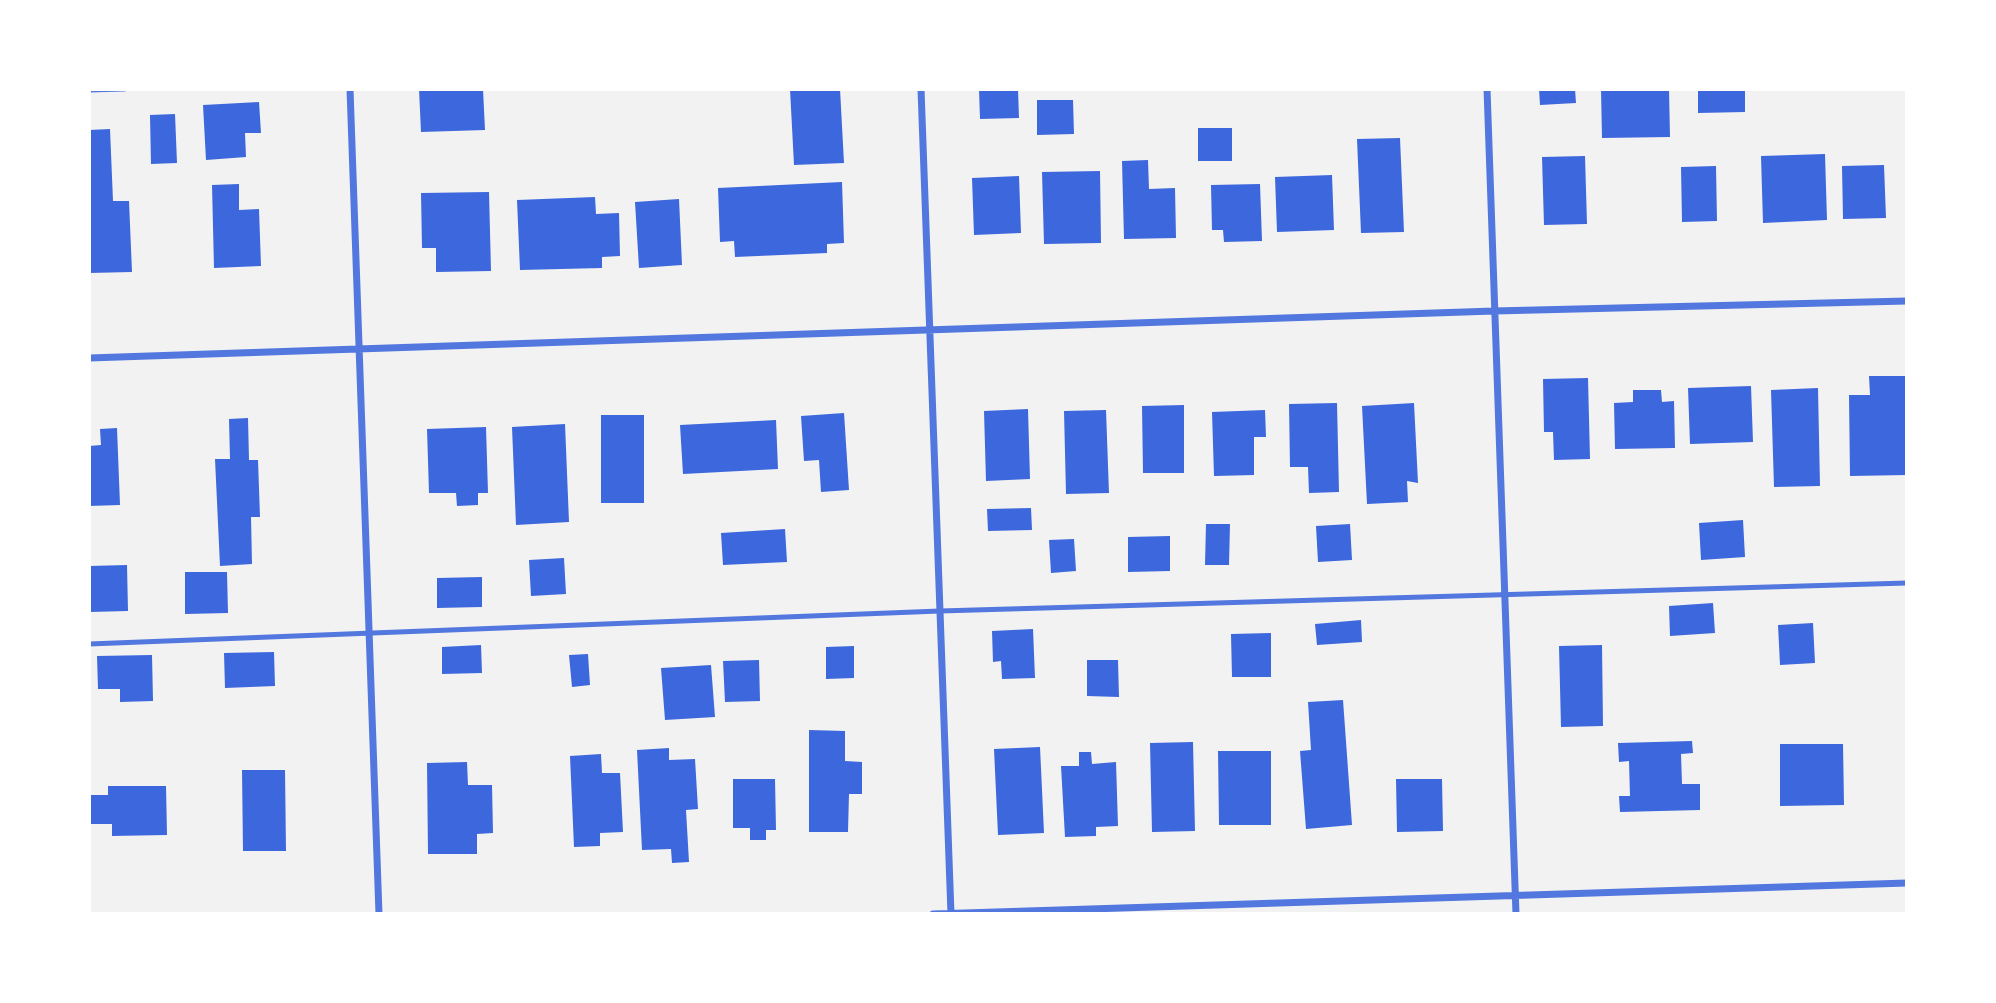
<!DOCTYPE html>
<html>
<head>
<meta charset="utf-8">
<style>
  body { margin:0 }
  #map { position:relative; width:1996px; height:1003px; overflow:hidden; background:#f2f2f2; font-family:"Noto Serif",serif }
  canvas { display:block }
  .frame { position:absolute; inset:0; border:91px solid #fff; pointer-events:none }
</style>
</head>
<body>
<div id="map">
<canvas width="1996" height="1003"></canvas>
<div class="frame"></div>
</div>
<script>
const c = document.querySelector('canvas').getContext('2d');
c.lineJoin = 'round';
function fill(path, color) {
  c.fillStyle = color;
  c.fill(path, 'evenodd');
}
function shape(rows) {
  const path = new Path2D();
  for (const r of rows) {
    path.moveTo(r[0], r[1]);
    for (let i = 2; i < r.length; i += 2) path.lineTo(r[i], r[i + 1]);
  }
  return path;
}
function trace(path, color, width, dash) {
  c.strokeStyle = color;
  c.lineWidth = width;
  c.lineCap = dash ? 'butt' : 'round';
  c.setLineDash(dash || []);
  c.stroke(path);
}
const building = shape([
  [419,89,483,89,485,130,421,132],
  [790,89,840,89,844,163,794,165],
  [979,89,1018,89,1019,118,980,119],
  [1539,89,1575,89,1576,103,1540,105],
  [1601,89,1669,89,1670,137,1602,138],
  [1698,89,1745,89,1745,112,1698,113],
  [1037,100,1073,100,1074,134,1037,135],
  [259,102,261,133,245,133,246,157,206,160,203,105],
  [175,114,177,163,151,164,150,115],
  [1198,128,1232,128,1232,161,1198,161],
  [110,129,113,201,129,201,132,272,89,273,89,130],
  [1400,138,1404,232,1361,233,1357,139],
  [1825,154,1827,220,1763,223,1761,156],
  [1585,156,1587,224,1544,225,1542,157],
  [1148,160,1149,189,1175,188,1176,238,1124,239,1122,161],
  [1884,165,1886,218,1843,219,1842,166],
  [1716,166,1717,221,1682,222,1681,167],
  [1100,171,1101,243,1044,244,1042,172],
  [1332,175,1334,230,1277,232,1275,177],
  [1019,176,1021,233,974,235,972,178],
  [842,182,844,243,827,244,827,253,735,257,734,241,720,242,718,188],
  [239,184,239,210,259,209,261,266,214,268,212,185],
  [1260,184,1262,241,1224,242,1223,230,1212,230,1211,185],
  [489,192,491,271,436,272,436,248,422,248,421,193],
  [595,197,596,214,619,213,620,256,602,257,602,268,520,270,517,200],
  [679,199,682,265,639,268,635,202],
  [1869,376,1907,376,1907,475,1850,476,1849,395,1870,395],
  [1588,378,1590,459,1554,460,1553,432,1544,432,1543,379],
  [1751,386,1753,442,1690,444,1688,388],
  [1818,388,1820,486,1774,487,1771,390],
  [1633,390,1661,390,1662,402,1674,401,1675,448,1615,449,1614,403,1633,402],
  [1337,403,1339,492,1309,493,1308,467,1290,467,1289,404],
  [1414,403,1418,483,1407,481,1408,502,1367,504,1362,406],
  [1184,405,1184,473,1143,473,1142,406],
  [1028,409,1030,479,986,481,984,411],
  [1106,410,1109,493,1066,494,1064,411],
  [1265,410,1266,437,1254,437,1254,475,1214,476,1212,412],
  [844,413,849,490,821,492,819,460,804,461,801,416],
  [601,415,644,415,644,503,601,503],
  [248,418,249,460,258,460,260,517,251,517,252,564,220,566,215,459,230,459,229,419],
  [776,420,778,469,683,474,680,425],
  [565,424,569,522,516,525,512,427],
  [486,427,488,493,478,493,478,505,457,506,456,493,429,493,427,429],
  [117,428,120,505,89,506,89,446,101,445,100,429],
  [1031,508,1032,530,988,531,987,509],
  [1743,520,1745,557,1701,560,1699,523],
  [1206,524,1230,524,1229,565,1205,565],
  [1350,524,1352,560,1318,562,1316,526],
  [785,529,787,562,723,565,721,533],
  [1170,536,1170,571,1128,572,1128,537],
  [1074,539,1076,571,1051,573,1049,540],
  [564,558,566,594,531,596,529,560],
  [127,565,128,611,89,612,89,566],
  [185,572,227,572,228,613,185,614],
  [482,577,482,607,437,608,437,578],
  [1713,603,1715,633,1670,636,1669,606],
  [1361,620,1362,642,1317,645,1315,624],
  [1813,623,1815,663,1780,665,1778,625],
  [1033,629,1035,678,1002,679,1001,661,993,662,992,631],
  [1271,633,1271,677,1232,677,1231,634],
  [481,645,482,673,442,674,442,647],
  [1602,645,1603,726,1561,727,1559,646],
  [854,646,854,678,826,679,826,647],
  [274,652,275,686,225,688,224,653],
  [588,654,590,685,572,687,569,655],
  [152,655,153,701,120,702,120,689,98,689,97,656],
  [759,660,760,701,725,702,723,661],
  [1087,660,1118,660,1119,697,1087,696],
  [711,665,715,717,665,720,661,668],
  [1343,700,1352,825,1306,829,1300,751,1311,750,1308,702],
  [809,730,845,731,845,761,862,762,862,794,849,794,848,832,809,832],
  [1692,741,1693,753,1681,754,1682,784,1700,784,1700,810,1620,812,1619,796,1630,796,1629,761,1619,762,1618,743],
  [1193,742,1195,831,1152,832,1150,743],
  [1780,744,1843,744,1844,805,1780,806],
  [1040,747,1044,833,998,835,994,749],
  [669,748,669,760,695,759,698,809,686,810,689,862,672,863,671,849,642,850,637,750],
  [1218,751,1271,751,1271,825,1219,825],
  [1079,752,1091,752,1092,764,1116,762,1118,826,1096,827,1096,836,1065,837,1061,766,1079,766],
  [601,754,602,773,620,773,623,832,600,833,600,846,574,847,570,756],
  [467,762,468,785,492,785,493,833,477,834,477,854,428,854,427,763],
  [242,770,285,770,286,851,243,851],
  [733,779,775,779,776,830,766,830,766,840,750,840,750,828,733,828],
  [1396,779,1442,779,1443,831,1397,832],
  [108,786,166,786,167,835,112,836,112,824,90,824,89,795,108,795]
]);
const service = shape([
  [89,90,124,89],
  [89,644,940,611,1907,583]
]);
const minor = shape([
  [350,89,379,914],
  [921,89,951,914],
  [1487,89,1516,914],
  [89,358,1494,311,1907,301],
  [933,914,1907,883]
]);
fill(building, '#3d67dc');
trace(service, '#5277de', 5);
trace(minor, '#5277de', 7);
</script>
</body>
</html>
